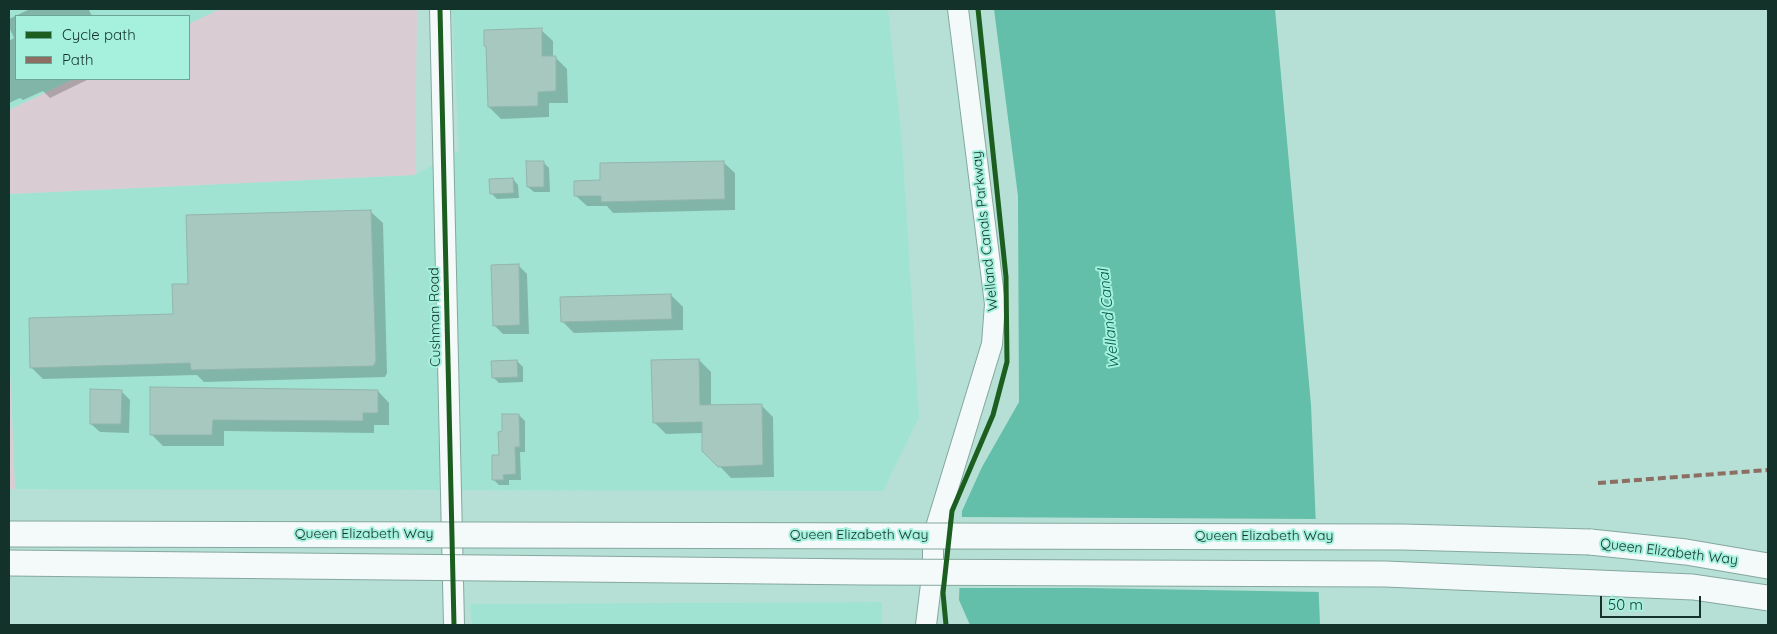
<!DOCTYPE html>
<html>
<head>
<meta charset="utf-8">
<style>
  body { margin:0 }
  #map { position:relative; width:1777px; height:634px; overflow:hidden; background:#b6e0d5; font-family:Quicksand,sans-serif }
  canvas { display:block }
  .frame { position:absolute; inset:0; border:10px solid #12322a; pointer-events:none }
  .legend { position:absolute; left:15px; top:15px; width:175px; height:65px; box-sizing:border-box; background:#a5f1dd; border:1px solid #6aa595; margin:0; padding:6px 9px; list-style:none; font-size:15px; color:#12322a }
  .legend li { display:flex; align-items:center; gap:10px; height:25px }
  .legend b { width:25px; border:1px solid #6aa595 }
  .scale { position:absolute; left:1600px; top:596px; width:101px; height:22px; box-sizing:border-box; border:2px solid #12322a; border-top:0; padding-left:6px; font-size:15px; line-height:18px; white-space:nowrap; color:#12322a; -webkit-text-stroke:4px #a5f1dd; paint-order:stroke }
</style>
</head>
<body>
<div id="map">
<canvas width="1777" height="634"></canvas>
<div class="frame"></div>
<ul class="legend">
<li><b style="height:6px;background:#1b5e20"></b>Cycle path</li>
<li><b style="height:6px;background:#8d6e63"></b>Path</li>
</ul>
<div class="scale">50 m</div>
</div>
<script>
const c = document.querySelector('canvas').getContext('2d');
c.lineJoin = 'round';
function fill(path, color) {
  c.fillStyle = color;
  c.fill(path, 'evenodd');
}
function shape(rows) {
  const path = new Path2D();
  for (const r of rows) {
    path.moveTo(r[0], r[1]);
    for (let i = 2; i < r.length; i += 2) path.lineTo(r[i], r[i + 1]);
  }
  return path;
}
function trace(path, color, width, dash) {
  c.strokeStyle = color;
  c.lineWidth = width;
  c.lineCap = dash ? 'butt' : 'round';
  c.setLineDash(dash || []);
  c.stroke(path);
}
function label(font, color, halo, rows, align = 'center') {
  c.font = font + ' Quicksand,sans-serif';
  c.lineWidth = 4;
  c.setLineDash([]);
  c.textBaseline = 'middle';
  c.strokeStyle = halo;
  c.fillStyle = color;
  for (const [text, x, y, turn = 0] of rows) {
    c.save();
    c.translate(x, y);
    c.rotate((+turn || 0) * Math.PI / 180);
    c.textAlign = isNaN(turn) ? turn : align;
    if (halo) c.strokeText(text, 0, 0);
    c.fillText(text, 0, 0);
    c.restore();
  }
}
const built = shape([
  [9,9,220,9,189,24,189,16,16,16,16,79,74,79,9,110],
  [452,9,888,9,902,142,919,417,883,491,15,489,9,345,9,194,415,175,459,151],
  [882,602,882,625,472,625,470,604]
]);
const green = shape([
  [220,9,417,9,415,175,9,194,9,110,74,79,189,79,189,24],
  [9,345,15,489,9,489]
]);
const water = shape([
  [994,9,1275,9,1311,405,1320,625,970,625,959,600,962,511,982,467,1019,402,1018,196]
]);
const pier = shape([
  [959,517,1318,519,1321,592,1086,588,956,588]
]);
const shadow = shape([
  [30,9,92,9,89,10,92,16,16,16,16,79,89,79,50,98,43,91,23,100,20,98,9,103,9,41,14,38,9,27,9,19],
  [541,30,553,41,553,57,555,57,567,69,568,103,549,103,549,117,501,119,489,107],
  [543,162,549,168,550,192,534,192,528,187],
  [723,162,735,173,735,210,613,213,607,206,587,206,575,195,602,182],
  [513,179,518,185,519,198,497,199,491,193],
  [371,212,383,223,387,373,385,377,204,382,197,375,43,379,31,367,174,315,189,285],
  [518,265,527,274,529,334,503,334,494,325],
  [671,295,683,307,683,330,574,333,562,321],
  [699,360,711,372,711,406,761,405,773,417,774,477,731,478,704,450,703,433,666,434,654,422],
  [517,361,523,367,523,382,499,383,493,377],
  [152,389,378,391,389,403,389,425,374,425,374,433,224,431,224,446,163,446,151,434],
  [121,391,130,400,129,433,100,432,91,424],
  [519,415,525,421,525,452,520,452,521,480,509,480,509,485,499,485,493,479,500,456,503,433]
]);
const building = shape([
  [542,28,542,56,556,56,556,91,538,92,538,106,488,107,486,46,484,46,484,30,542,28],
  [526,161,544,161,544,187,527,187,526,161],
  [724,161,725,199,601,202,601,196,574,196,574,181,600,180,600,163,724,161],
  [513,178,514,193,490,194,489,179,513,178],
  [371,210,376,361,373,366,191,370,190,363,30,368,29,318,173,314,172,284,188,284,186,215,371,210],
  [519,264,520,325,493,326,491,265,519,264],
  [671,294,672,319,561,322,560,297,671,294],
  [699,359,700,405,762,404,763,465,718,467,702,451,702,422,653,423,651,360,699,359],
  [517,360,518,377,492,378,491,361,517,360],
  [150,387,378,390,378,413,363,413,363,421,213,420,212,435,150,435,150,387],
  [90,389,122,390,121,424,90,424,90,389],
  [502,414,519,414,520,447,515,447,516,474,503,475,504,480,492,480,492,455,499,455,498,432,502,431,502,414]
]);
const secondary = shape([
  [440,9,454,625],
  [926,625,933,568,933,537,992,344,995,304,958,9]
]);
const highway = shape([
  [1590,542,1686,552,1768,566]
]);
const highwayBridge = shape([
  [9,534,1403,537,1590,542],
  [9,563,865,572,1385,574,1693,587,1768,598]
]);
const quiet = shape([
  [1598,483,1768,470]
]);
const cycleway = shape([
  [440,9,454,625],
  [946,625,943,593,952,511,993,415,1007,362,1006,277,978,9]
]);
const streetNames = [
  ["Welland Canals Parkway",985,231,-96],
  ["Cushman Road",435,317,-91],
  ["Queen Elizabeth Way",364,534],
  ["Queen Elizabeth Way",859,535],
  ["Queen Elizabeth Way",1264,536],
  ["Queen Elizabeth Way",1669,552,7]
];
const waterNames = [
  ["Welland Canal",1109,319,-96]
];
fill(built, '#a1e3d2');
fill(green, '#d9cdd3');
fill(water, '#63beaa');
fill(pier, '#b6e0d5');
fill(shadow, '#0003');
fill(building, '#a6c8bf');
trace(building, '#93b5ac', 1);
trace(secondary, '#85a79e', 22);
trace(highway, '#85a79e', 27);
trace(secondary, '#f4faf9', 20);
trace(highway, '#f4faf9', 25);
trace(highwayBridge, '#85a79e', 27, []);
trace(highwayBridge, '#f4faf9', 25);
trace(quiet, '#8d6e63', 4, [8, 4]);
trace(cycleway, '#1b5e20', 5);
label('14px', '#12322a', '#a5f1dd', streetNames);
label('italic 15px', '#006050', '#a5f1dd', waterNames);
</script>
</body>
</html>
